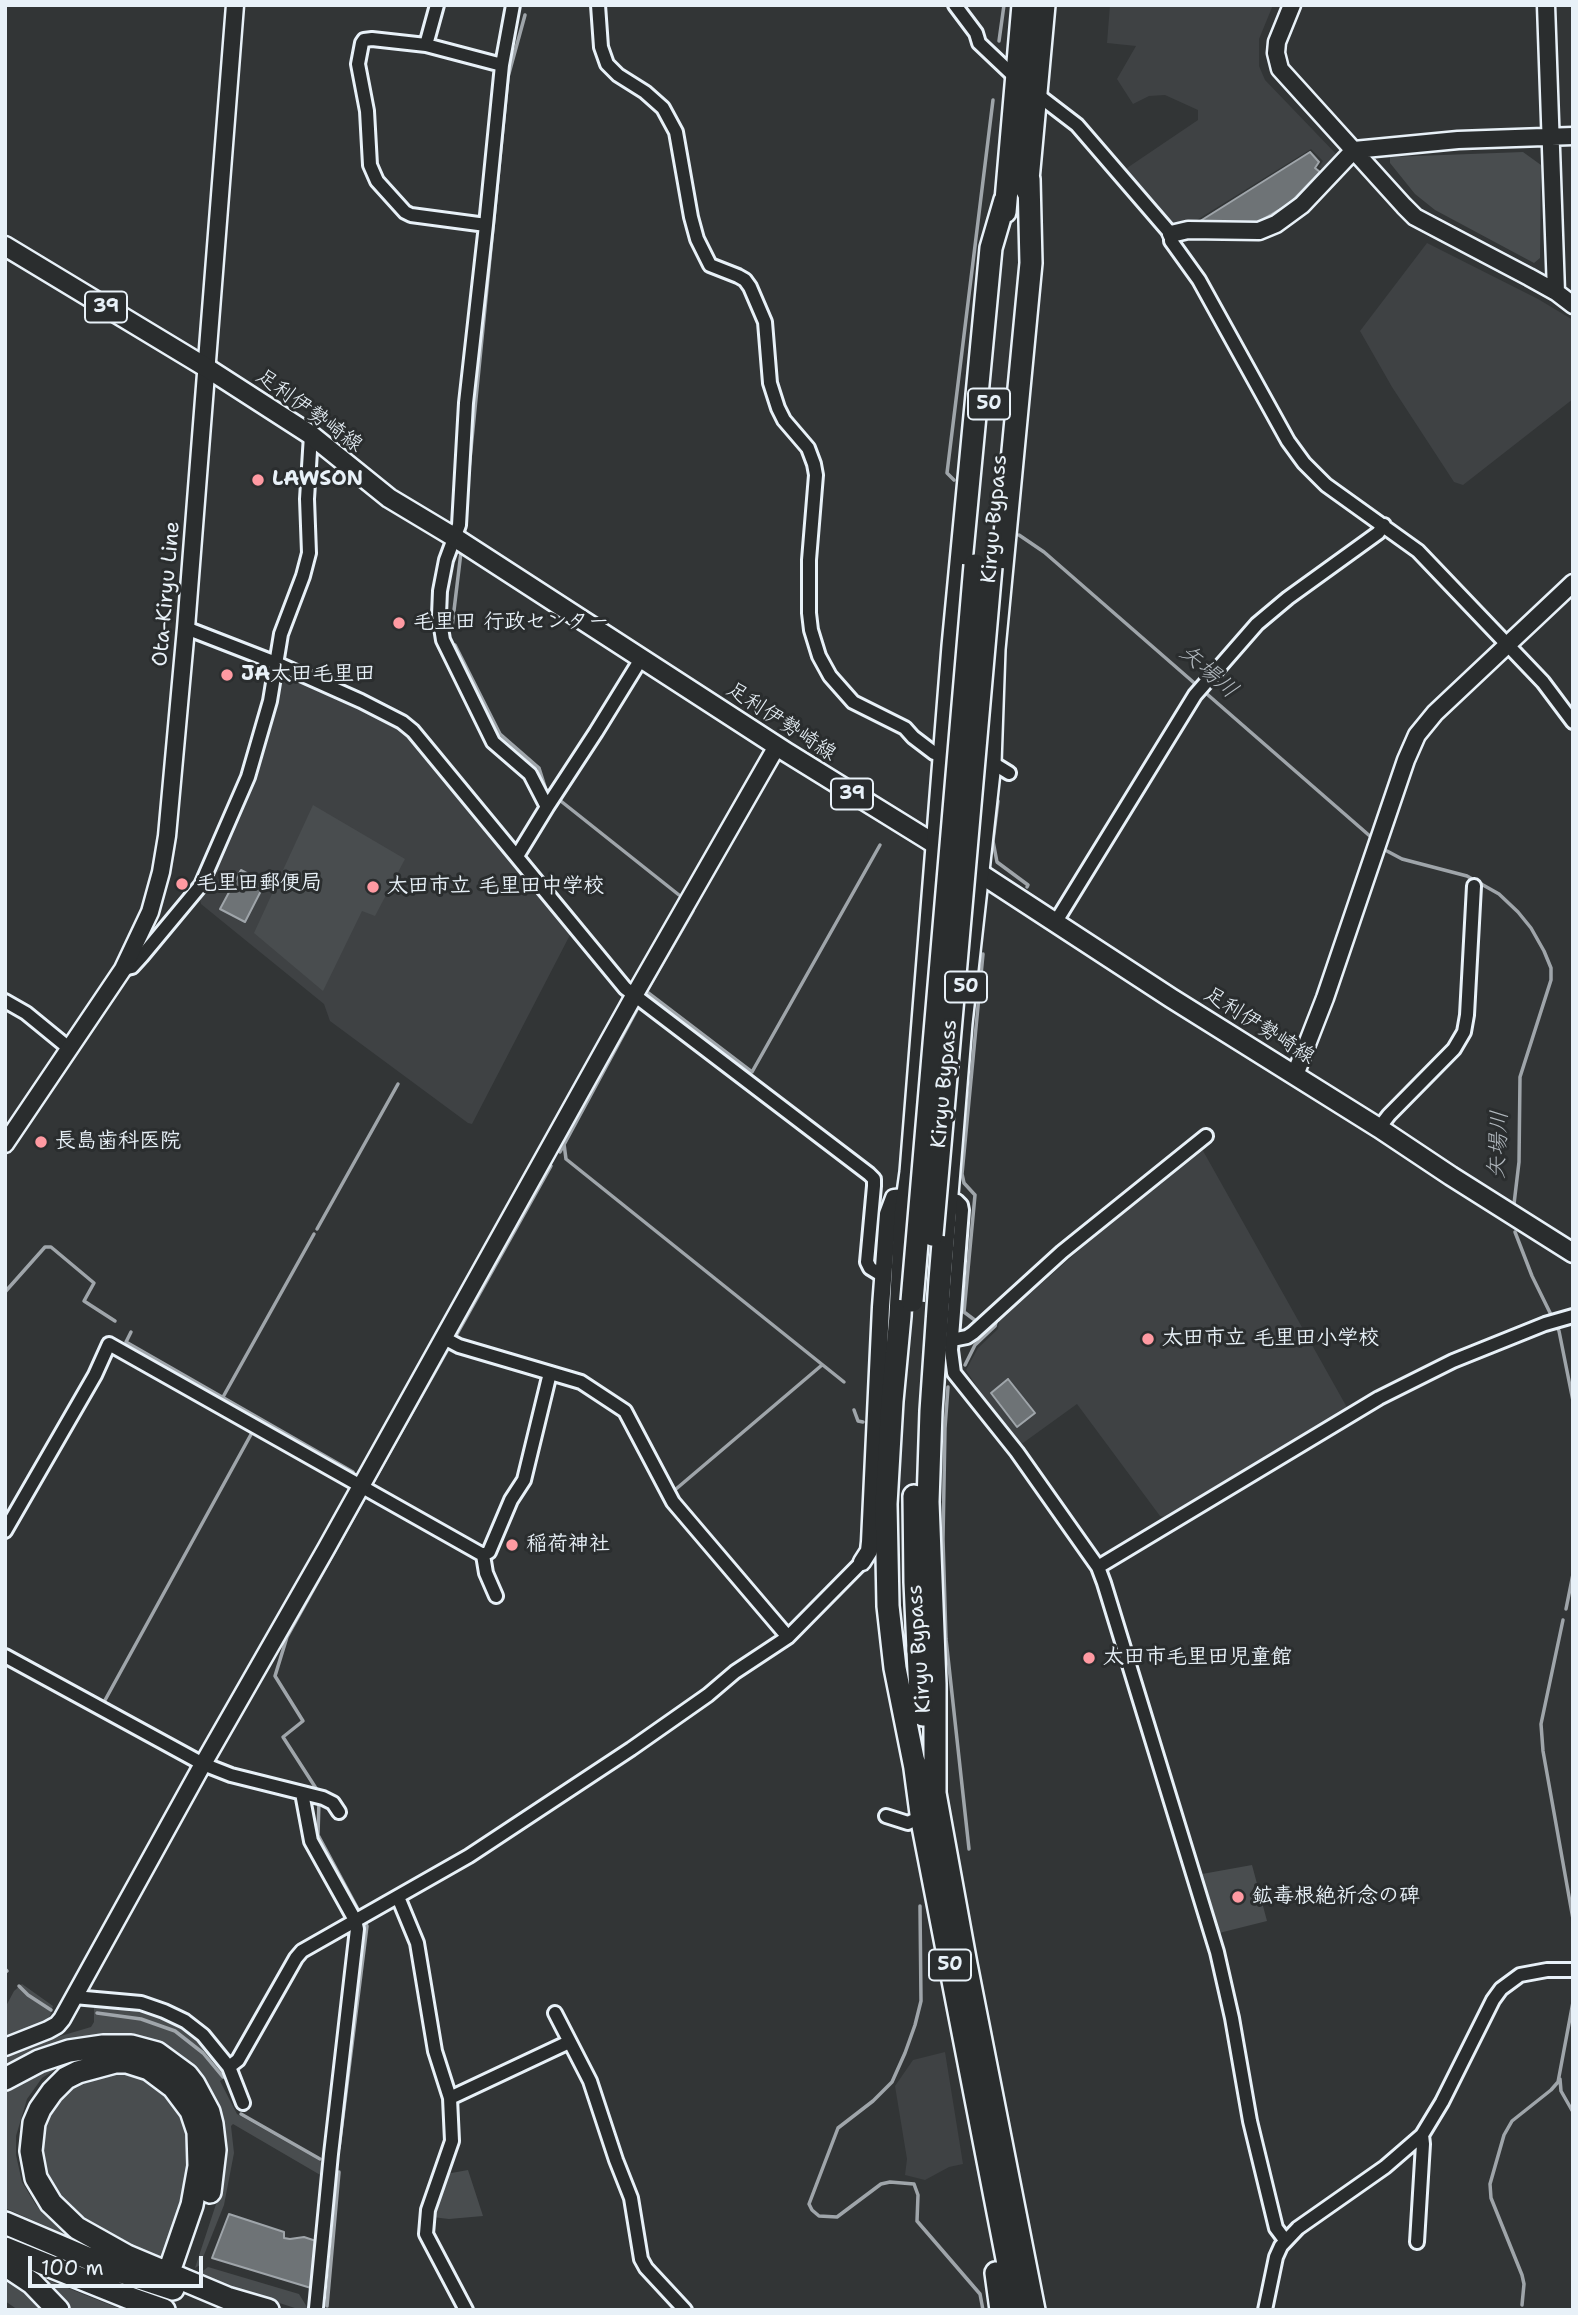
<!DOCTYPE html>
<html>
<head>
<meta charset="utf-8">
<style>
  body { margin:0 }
  #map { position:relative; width:1578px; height:2315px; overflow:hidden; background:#323536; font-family:"Shantell Sans",sans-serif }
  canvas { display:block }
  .frame { position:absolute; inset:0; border:7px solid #e8f1f8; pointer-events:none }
  .scale { position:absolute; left:28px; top:2256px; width:175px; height:32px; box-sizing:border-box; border:4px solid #e8f1f8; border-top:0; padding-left:9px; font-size:21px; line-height:24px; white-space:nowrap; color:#e8f1f8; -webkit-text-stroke:5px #2a2d2e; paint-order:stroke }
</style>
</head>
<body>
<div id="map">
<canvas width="1578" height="2315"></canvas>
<div class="frame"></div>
<div class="scale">100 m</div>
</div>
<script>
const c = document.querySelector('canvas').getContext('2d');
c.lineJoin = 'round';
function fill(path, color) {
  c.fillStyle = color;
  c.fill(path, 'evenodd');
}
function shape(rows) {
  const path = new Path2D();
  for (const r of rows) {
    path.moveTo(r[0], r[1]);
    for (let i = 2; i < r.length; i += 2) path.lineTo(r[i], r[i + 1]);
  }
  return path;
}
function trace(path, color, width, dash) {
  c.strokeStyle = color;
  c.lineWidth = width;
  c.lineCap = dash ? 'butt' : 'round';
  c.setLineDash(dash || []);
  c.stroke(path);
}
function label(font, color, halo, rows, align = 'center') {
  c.font = font + ' "Shantell Sans","Klee One",sans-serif';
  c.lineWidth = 6;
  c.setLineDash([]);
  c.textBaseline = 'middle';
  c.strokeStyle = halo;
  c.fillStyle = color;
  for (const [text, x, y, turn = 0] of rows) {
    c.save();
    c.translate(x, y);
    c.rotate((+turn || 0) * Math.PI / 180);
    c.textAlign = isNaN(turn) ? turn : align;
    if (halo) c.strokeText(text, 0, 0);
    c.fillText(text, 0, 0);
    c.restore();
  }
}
const built = shape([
  [1110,5,1273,5,1259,39,1259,66,1265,80,1339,157,1325,172,1319,167,1323,161,1311,149,1192,223,1173,226,1124,170,1198,120,1198,110,1165,95,1149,96,1133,104,1117,79,1136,46,1107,43],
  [1427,243,1538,299,1573,320,1573,399,1463,485,1454,482,1392,387,1360,331],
  [282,674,398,728,418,744,571,933,472,1124,468,1123,330,1021,324,1004,201,904,200,899,221,876,213,868,266,740],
  [1202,1149,1349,1411,1295,1439,1165,1517,1160,1516,1077,1404,1023,1443,1016,1442,979,1397,979,1390,966,1370,978,1348,998,1329,999,1321,1179,1162],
  [945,2052,963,2164,949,2167,925,2180,905,2175,907,2159,895,2086,913,2060]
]);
const green = shape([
  [1523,152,1541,165,1540,258,1534,263,1435,210,1415,194,1390,163,1390,157],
  [313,805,405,859,375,916,362,911,323,991,254,933],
  [1252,1865,1267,1921,1219,1933,1202,1874],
  [22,1984,53,2006,48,2022,5,2041,5,2008,14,1991],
  [94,2007,121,2007,145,2011,171,2019,188,2031,213,2055,228,2076,220,2081,237,2114,320,2161,324,2166,322,2176,233,2124,231,2126,234,2153,224,2205,200,2265,195,2268,219,2195,226,2154,222,2121,216,2102,195,2069,164,2046,143,2038,109,2034,89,2036,69,2041,5,2068,5,2057,47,2040,91,2027,94,2022],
  [66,2060,66,2063,42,2078,27,2099,16,2136,16,2155,22,2182,36,2205,51,2221,70,2237,5,2208,5,2086],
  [119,2072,145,2079,170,2096,182,2115,187,2128,190,2169,182,2208,164,2262,99,2232,65,2207,38,2165,44,2116,73,2081],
  [468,2170,483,2216,449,2219,432,2217,436,2201,443,2192,446,2174],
  [208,2267,299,2294,307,2307,318,2310,301,2310,196,2276],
  [35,2275,123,2310,66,2310],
  [5,2278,27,2295,43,2310,18,2310,5,2301]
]);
const water = shape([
  [1310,152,1319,162,1315,168,1320,172,1289,204,1256,223,1197,223,1310,152],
  [241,870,265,883,245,922,220,909,241,870],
  [1008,1379,1035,1413,1017,1427,991,1393,1008,1379],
  [229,2214,284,2232,284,2238,290,2239,304,2237,316,2241,311,2288,212,2258,229,2214]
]);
const stream = shape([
  [999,41,1004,5],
  [954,480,947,473,993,100],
  [466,499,508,77,525,15],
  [1019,535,1044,552,1371,837],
  [452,627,461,552],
  [455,645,500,734,539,768,546,790,551,794],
  [557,798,679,895],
  [998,801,993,841,997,862,1028,885,1027,887],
  [1387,851,1402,859,1467,876,1499,894,1518,912,1531,928,1544,951,1551,968,1551,980,1520,1077,1519,1162,1514,1204],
  [647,991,693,911],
  [647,992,752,1072,880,845],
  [564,1144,566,1159,844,1382],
  [560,1152,640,1004],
  [317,1229,398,1084],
  [1515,1232,1532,1276,1559,1331,1573,1401],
  [5,1292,45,1247,51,1247,94,1283,84,1301,115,1321],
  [976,1321,964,1312,975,1195,964,1183,962,1174,983,954],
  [131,1332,126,1342,353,1472],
  [457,1334,551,1166],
  [965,1365,975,1345,995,1326,996,1322],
  [948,1387,945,1428,943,1539,946,1639,969,1849],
  [223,1397,314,1234],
  [854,1410,858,1421,863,1422],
  [373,1482,448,1349],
  [676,1489,822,1365],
  [1566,1609,1573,1574],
  [1563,1620,1541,1724,1543,1751,1573,1919],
  [104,1702,254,1429],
  [319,1793,283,1737,303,1721,275,1676,287,1637,364,1499],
  [319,1800,318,1835,367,1926,339,2148],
  [920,1906,921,2001,915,2025,905,2053,892,2082,873,2101,838,2128,809,2204,812,2210,819,2216,837,2217,881,2184,890,2182,914,2184,918,2195,917,2221,980,2294,983,2310],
  [5,1969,7,1971],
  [19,1986,28,1995,51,2010],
  [97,2013,141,2019,175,2031,203,2053,223,2077],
  [1560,2079,1561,2091,1573,2112],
  [241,2114,320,2159],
  [1522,2305,1524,2284,1522,2275,1491,2198,1490,2184,1504,2135,1512,2121,1551,2090,1558,2082,1573,2002],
  [327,2306,339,2172]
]);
const street = shape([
  [513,5,502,65,486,225,466,403,459,525,446,560,440,591,439,615,443,640,493,742,530,774,547,807,517,856],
  [598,5,601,47,607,64,618,75,645,92,663,108,676,132,691,217,697,239,710,265,738,276,745,280,750,287,765,322,770,383,778,408,784,420,808,448,814,464,816,475,809,560,809,613,811,630,819,656,830,676,853,702,905,728,913,737,934,753,947,758],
  [955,5,976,33,979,43,1017,79],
  [426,45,437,5],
  [1034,92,1077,125,1171,234,1171,241,1199,280,1288,441,1304,463,1326,485,1418,551,1543,682,1573,722],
  [486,225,411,215,405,212,377,181,370,165,367,111,358,64,362,43,364,40,372,39,426,45,502,65],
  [186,628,276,663,361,701,402,722,413,731,625,988,869,1174,874,1179,874,1186,867,1262,870,1268,883,1276],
  [986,762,996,765,1009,773],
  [547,807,596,732,641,659],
  [1055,923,1195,695,1257,624,1288,598,1378,533,1384,525],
  [123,969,132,967,142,956,201,885,248,777,270,701,281,634,303,576,309,553,307,499,311,435],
  [5,1001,26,1013,70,1049],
  [1379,1128,1389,1115,1454,1049,1464,1032,1467,1015,1474,886],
  [947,1199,957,1201,961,1205,962,1210,951,1350,954,1373,1017,1452,1098,1567,1104,1583,1217,1952,1232,2018,1250,2121,1276,2228,1285,2240],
  [444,1338,459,1346,581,1382,625,1411,673,1502,788,1637],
  [952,1340,967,1337,973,1333,1062,1252,1206,1136],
  [5,1531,95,1375,109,1344,483,1555],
  [1098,1567,1379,1398,1453,1361,1545,1324,1573,1316],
  [496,1596,486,1573,483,1555,489,1552,511,1500,524,1480,550,1373],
  [5,1656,203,1764,231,1775,323,1798,333,1803,339,1812],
  [302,1793,311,1841,355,1920,357,1929,331,2154,316,2308],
  [886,1816,908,1823,912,1821,922,1821],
  [398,1897,417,1943,435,2051,450,2098,452,2141,428,2210,426,2234,466,2310],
  [74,1997,141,2003,164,2011,185,2021,203,2035,229,2067,243,2103],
  [555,2013,590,2081,616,2160,631,2198,641,2259,646,2268,685,2310],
  [229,2067,238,2060,296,1958,302,1951,469,1856,631,1749,708,1695,735,1672,788,1637,862,1562],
  [450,2098,569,2042],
  [1417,2242,1423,2144,1422,2135],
  [1265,2310,1276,2257,1281,2246,1298,2228,1385,2167,1422,2135,1442,2102,1493,2000,1501,1989,1520,1975,1547,1970,1573,1970]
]);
const secondary = shape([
  [1292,5,1277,42,1276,53,1280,69,1404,206,1415,217,1529,277,1556,292,1573,305],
  [1546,5,1556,292],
  [1171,234,1188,230,1259,231,1276,224,1302,205,1354,150,1458,140,1573,136],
  [1295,1075,1325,998,1406,760,1417,735,1435,713,1573,583],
  [5,1144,123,969,150,912,161,872,167,836,186,628,235,5],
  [862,1562,869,1551,870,1542,881,1307,888,1214,894,1198,917,1196],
  [5,2047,48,2030,57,2025,62,2019,199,1771,326,1549,635,994,777,746]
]);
const primary = shape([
  [5,246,207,368,311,435,389,498,454,537,786,752,938,846,1171,998,1379,1128,1451,1176,1573,1253]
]);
const highway = shape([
  [1027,191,1044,5],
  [1005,212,1023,5],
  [914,1496,915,1582,920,1694,923,1715],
  [914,1761,922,1821,1017,2310],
  [916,1773,895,1668,888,1606,886,1504,892,1401,900,1316,905,1215,911,1172,953,646,991,248,1005,200],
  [933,1782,966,1964,1034,2310],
  [935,1796,935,1684,928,1502,931,1411,940,1280,961,1023,990,763,994,649,1031,263,1029,179],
  [5,2079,39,2061,69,2051,103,2046,131,2046,157,2053,187,2075,194,2084,209,2112,212,2124,215,2150,210,2192],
  [5,2223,118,2271,173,2289],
  [5,2248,127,2297,164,2310],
  [172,2263,192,2205,199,2166,198,2132,191,2111,173,2087,149,2069,127,2062,115,2062,78,2072,66,2078,52,2092,40,2109,34,2123,31,2151,36,2178,51,2203,77,2228,127,2256,227,2298,268,2310],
  [5,2265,32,2283,58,2310],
  [996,2273,1001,2310]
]);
const highwayBridge = shape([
  [932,1235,991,567],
  [912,1301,975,565]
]);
const markers = [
  [258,480,7,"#ff9aa2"],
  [399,623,7,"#ff9aa2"],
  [227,675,7,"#ff9aa2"],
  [182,884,7,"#ff9aa2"],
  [373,887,7,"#ff9aa2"],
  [41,1142,7,"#ff9aa2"],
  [1148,1339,7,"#ff9aa2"],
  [512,1545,7,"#ff9aa2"],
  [1089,1658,7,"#ff9aa2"],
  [1238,1897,7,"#ff9aa2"]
];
const shields = [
  [106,307,42],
  [989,404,42],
  [852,794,42],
  [966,987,42],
  [950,1965,42]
];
const shieldNames = [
  ["39",106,307],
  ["50",989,404],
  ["39",852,794],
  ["50",966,987],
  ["50",950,1965]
];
const streetNames = [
  ["足利伊勢崎線",309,411,36],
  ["Kiryu Bypass",995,519,-85],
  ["Ota-Kiryu Line",167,594,-85],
  ["足利伊勢崎線",781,722,33],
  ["足利伊勢崎線",1259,1026,32],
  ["Kiryu Bypass",945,1084,-85],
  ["Kiryu Bypass",920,1649,-94]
];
const poiNames = [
  ["LAWSON",272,480],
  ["毛里田 行政センター",413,623],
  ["JA太田毛里田",241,675],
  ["毛里田郵便局",196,884],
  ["太田市立 毛里田中学校",387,887],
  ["長島歯科医院",55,1142],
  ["太田市立 毛里田小学校",1162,1339],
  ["稲荷神社",526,1545],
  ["太田市毛里田児童館",1103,1658],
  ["鉱毒根絶祈念の碑",1252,1897]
];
const waterNames = [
  ["矢場川",1208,672,41],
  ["矢場川",1499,1145,-87]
];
fill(built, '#3f4244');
fill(green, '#494d4f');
fill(water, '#6e7376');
trace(water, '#9fa5aa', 2);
trace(stream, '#9fa5aa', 3.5);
trace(street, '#e8f1f8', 18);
trace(secondary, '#e8f1f8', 21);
trace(primary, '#e8f1f8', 23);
trace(highway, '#e8f1f8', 26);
trace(street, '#2a2d2e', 12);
trace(secondary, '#2a2d2e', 16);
trace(primary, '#2a2d2e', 18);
trace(highway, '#2a2d2e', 21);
trace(highwayBridge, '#e8f1f8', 26, []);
trace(highwayBridge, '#2a2d2e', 21);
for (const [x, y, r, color] of markers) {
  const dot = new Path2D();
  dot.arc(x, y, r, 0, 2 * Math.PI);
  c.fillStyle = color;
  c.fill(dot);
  trace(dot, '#2a2d2e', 2.5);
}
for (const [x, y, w] of shields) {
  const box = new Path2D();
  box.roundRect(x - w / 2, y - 15.5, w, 31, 5);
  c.fillStyle = '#2a2d2e';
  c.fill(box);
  trace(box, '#e8f1f8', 2);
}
label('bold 19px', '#e8f1f8', null, shieldNames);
label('21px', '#e8f1f8', '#2a2d2e', streetNames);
label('bold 21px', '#e8f1f8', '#2a2d2e', poiNames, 'left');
label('italic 23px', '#b1b8be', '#2a2d2e', waterNames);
</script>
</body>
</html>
